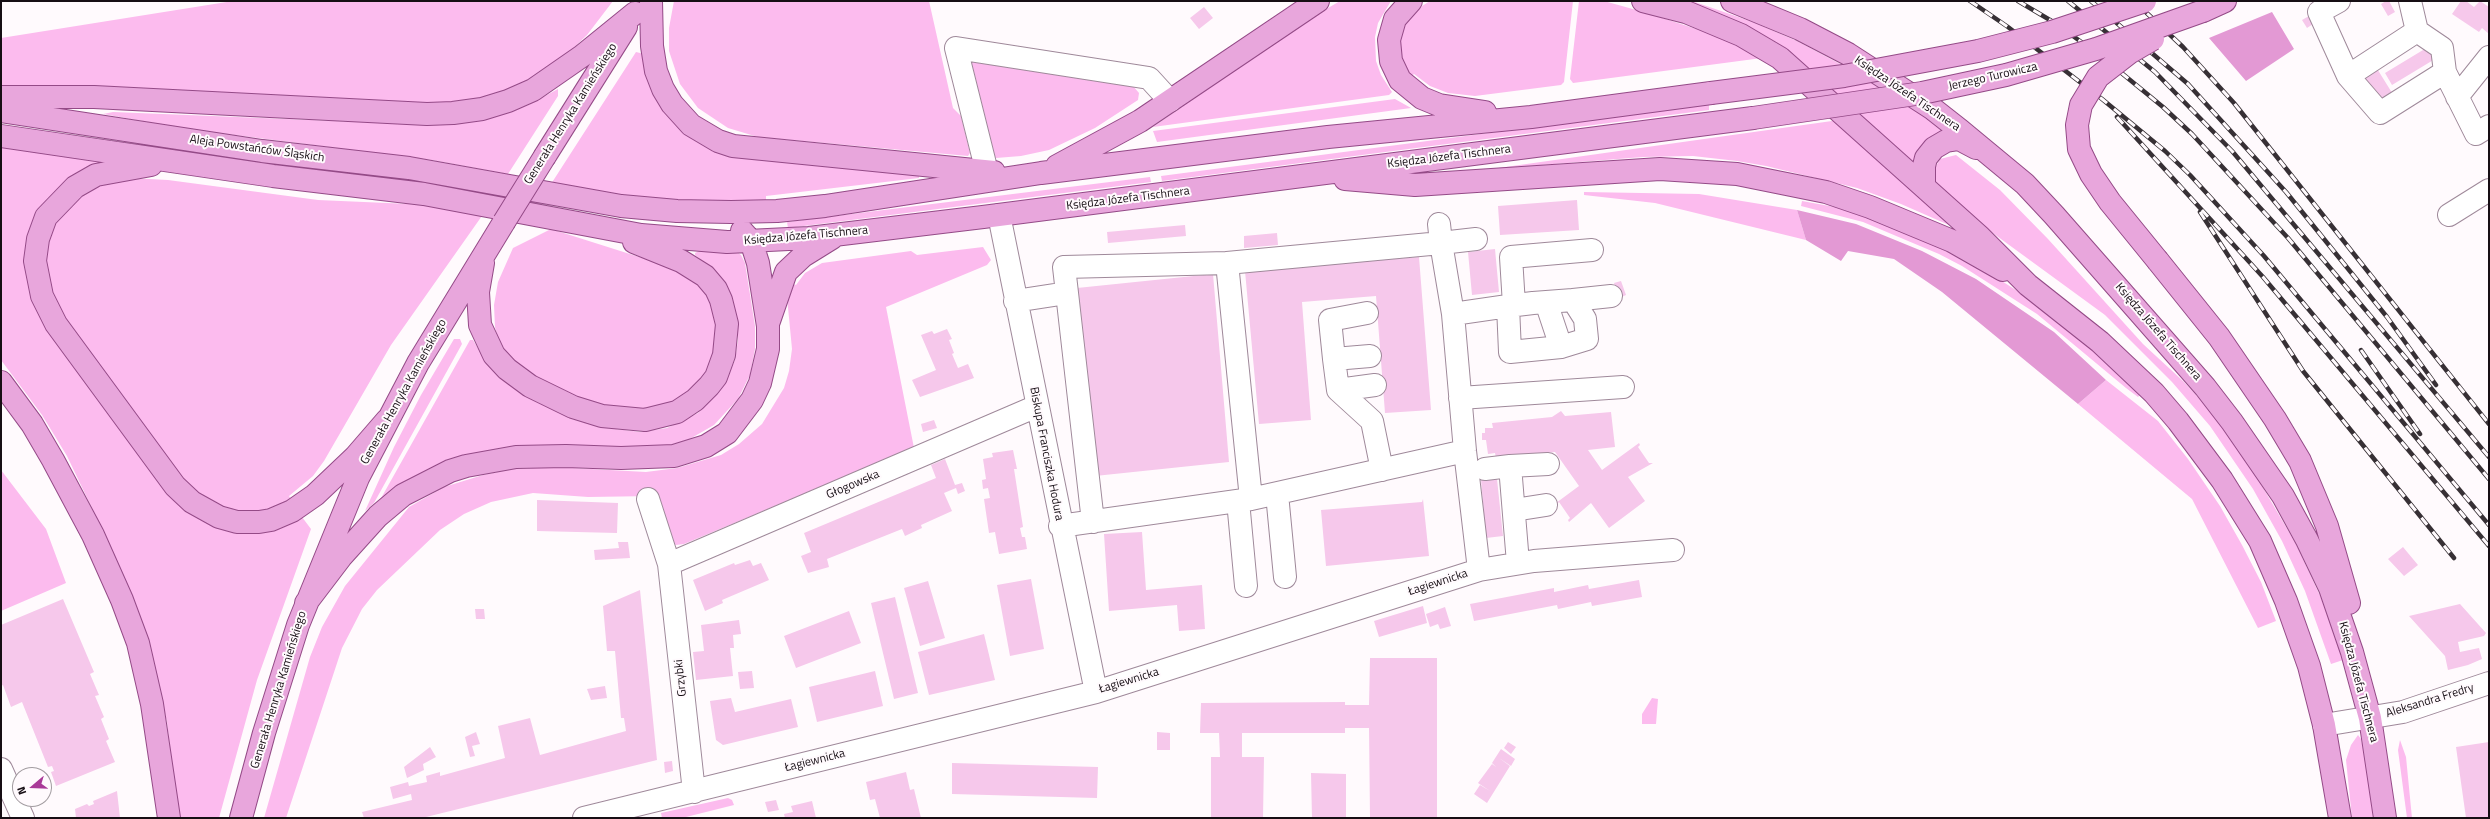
<!DOCTYPE html>
<html>
<head>
<meta charset="utf-8">
<style>
  body { margin:0 }
  #map { position:relative; width:2490px; height:819px; overflow:hidden; background:#fffafd; font-family:"Titillium Web",sans-serif }
  canvas { display:block }
  .frame { position:absolute; inset:0; border:2px solid #160e14; pointer-events:none }
  .north { position:absolute; left:12px; top:767px; width:40px; height:40px; box-sizing:border-box; background:#fffafd; border:1px solid #a29ca0; border-radius:50%; rotate:251deg; font-size:11px; font-weight:700; line-height:16px; text-align:center; color:#160e14 }
  .north::after { content:''; display:block; margin:auto; width:14px; height:18px; background:#a93a98; clip-path:polygon(50% 0,100% 100%,50% 72%,0 100%) }
</style>
</head>
<body>
<div id="map">
<canvas width="2490" height="819"></canvas>
<div class="frame"></div>
<div class="north">N</div>
</div>
<script>
const c = document.querySelector('canvas').getContext('2d');
c.lineJoin = 'round';
function fill(path, color) {
  c.fillStyle = color;
  c.fill(path, 'evenodd');
}
function shape(rows) {
  const path = new Path2D();
  for (const r of rows) {
    path.moveTo(r[0], r[1]);
    for (let i = 2; i < r.length; i += 2) path.lineTo(r[i], r[i + 1]);
  }
  return path;
}
function trace(path, color, width, dash) {
  c.strokeStyle = color;
  c.lineWidth = width;
  c.lineCap = dash ? 'butt' : 'round';
  c.setLineDash(dash || []);
  c.stroke(path);
}
function label(font, color, halo, rows, align = 'center') {
  c.font = font + ' "Titillium Web",sans-serif';
  c.lineWidth = 4;
  c.setLineDash([]);
  c.textBaseline = 'middle';
  c.strokeStyle = halo;
  c.fillStyle = color;
  for (const [text, x, y, turn = 0] of rows) {
    c.save();
    c.translate(x, y);
    c.rotate((+turn || 0) * Math.PI / 180);
    c.textAlign = isNaN(turn) ? turn : align;
    if (halo) c.strokeText(text, 0, 0);
    c.fillText(text, 0, 0);
    c.restore();
  }
}
const green = shape([
  [233,1,613,1,587,35,555,66,517,88,456,105,29,89,1,86,1,38],
  [674,1,929,1,953,108,961,116,970,153,968,156,758,137,728,128,698,108,680,84,669,51,669,28],
  [1340,1,1391,1,1378,23,1375,37,1376,61,1381,75,1392,92,1389,95,1153,127,1299,25],
  [1430,1,1573,1,1564,82,1561,85,1475,96,1448,93,1430,86,1414,74,1410,77,1401,63,1399,42,1404,24,1414,11],
  [1579,1,1604,1,1647,13,1715,35,1762,58,1573,83,1570,79],
  [1677,1,1692,1,1753,22,1797,41,1874,82,1944,130,1913,163,1811,71],
  [636,52,644,54,685,132,919,172,919,178,766,196,766,201,686,203,622,196,551,184],
  [972,62,1133,86,1139,93,1138,100,1095,128,1049,150,1021,156,996,158,993,156,983,110,978,111,970,74],
  [558,89,558,96,508,174,431,160,187,129,103,114,113,112,436,125,489,118,528,105],
  [1395,99,1411,108,1157,142,1153,131],
  [1709,104,1709,110,1162,181,1161,176],
  [1839,120,1958,229,1901,204,1857,188,1766,166,1737,161,1693,156,1643,157,1491,169],
  [1,144,102,161,73,176,46,202,26,265,206,521,302,517,311,529,257,680,219,818,178,818,167,722,154,667,137,610,111,548,67,456,42,415,1,360],
  [1956,155,2000,190,2048,239,2143,344,2183,381,2213,413,2248,462,2296,544,2322,600,2343,660,2331,664,2305,591,2282,541,2253,489,2210,426,2172,382,2105,315,1990,231,1941,189,1935,180,1934,170,1940,159],
  [1150,177,1151,182,788,228,787,222],
  [130,178,168,180,318,200,410,204,484,213,391,345,324,461,313,476,289,496,292,501,269,511,242,512,211,504,190,489,57,307,46,277,46,250,49,235,60,214,91,187],
  [1584,192,1699,194,1797,210,1806,240,1655,203,1584,195],
  [1802,201,1846,209,1924,239,1986,271,2030,299,2085,342,2140,395,2138,397,2126,388,2037,314,1962,266,1939,254,1863,222,1801,206],
  [551,229,674,268,705,290,720,326,708,375,675,406,619,412,559,392,511,362,499,343,495,327,494,305,498,282,513,248],
  [983,247,991,260,987,265,886,307,914,448,684,544,676,545,670,543,654,496,588,497,533,493,491,502,464,514,440,530,377,590,362,609,342,648,286,818,264,818,310,657,322,627,345,586,409,507,444,487,483,475,512,469,555,467,646,472,677,468,721,455,739,444,762,424,784,388,789,371,792,349,787,297,790,283,796,285,805,273,822,263,911,251,917,255],
  [699,251,737,252,741,255,745,263,755,326,755,349,750,375,738,399,714,425,688,440,659,448,528,446,380,500,470,340,473,340,487,363,497,374,534,400,572,419,607,428,641,432,667,428,698,413,724,385,735,360,738,340,737,317,730,293,713,269,695,255,695,253],
  [454,339,460,339,462,344,374,503,365,511,394,447,421,395],
  [2106,380,2158,421,2188,459,2220,506,2242,545,2261,582,2276,621,2258,628,2192,499,2078,404],
  [1,470,46,529,66,583,1,611],
  [1652,698,1658,699,1656,724,1642,724,1642,714],
  [2358,735,2361,739,2367,768,2373,818,2352,818,2346,760,2351,745],
  [2400,740,2406,757,2412,818,2407,818,2398,750],
  [728,798,732,800,734,805,682,818,662,818,661,813]
]);
const forest = shape([
  [2272,12,2294,49,2246,81,2209,38],
  [1797,210,1856,224,1922,251,1976,279,2054,332,2106,380,2078,404,1942,292,1894,259,1848,251,1841,261,1806,240]
]);
const building = shape([
  [2386,1,2389,1,2395,12,2388,16,2381,4],
  [2461,1,2466,1,2474,7,2480,1,2489,7,2489,34,2482,28,2479,32,2452,14],
  [1204,7,1213,18,1199,29,1190,18],
  [2309,16,2313,24,2307,28,2302,20],
  [2428,47,2435,59,2392,85,2385,73],
  [2376,67,2394,96,2379,105,2361,75],
  [1577,200,1579,230,1500,235,1498,206],
  [1185,225,1186,236,1108,243,1107,232],
  [1277,233,1278,245,1244,248,1244,236],
  [1495,249,1499,292,1472,295,1468,252],
  [1419,257,1431,410,1385,413,1376,296,1302,302,1311,420,1259,424,1245,271],
  [1213,274,1229,462,1095,476,1077,288],
  [1621,281,1626,295,1619,298,1614,283],
  [947,329,952,339,949,340,954,353,952,354,958,368,968,364,974,378,920,397,912,380,936,370,921,335,932,331,934,334],
  [1561,411,1565,416,1611,412,1615,447,1588,450,1602,470,1639,443,1640,445,1638,447,1649,463,1653,463,1628,477,1645,501,1609,528,1591,503,1569,522,1568,520,1570,518,1559,502,1557,504,1556,503,1579,486,1555,452,1496,458,1495,453,1488,454,1486,440,1482,440,1482,433,1485,433,1485,428,1493,428,1492,423,1552,417],
  [934,420,937,428,923,432,921,424],
  [1013,450,1017,469,1014,469,1023,527,1020,528,1022,537,1025,537,1027,549,999,554,995,532,989,533,984,499,990,498,988,488,983,489,982,480,986,479,983,459,993,457,992,453],
  [945,459,955,485,962,483,965,491,958,494,956,488,944,493,952,511,921,525,922,528,905,536,902,529,827,559,829,567,808,573,801,556,811,552,804,533,936,478,931,465],
  [1497,479,1503,536,1486,538,1481,480],
  [1423,499,1429,556,1326,566,1321,510,1422,502],
  [537,500,618,503,617,533,537,531],
  [1142,532,1146,590,1202,585,1205,629,1179,631,1177,605,1109,611,1104,534],
  [618,542,628,542,630,558,595,560,594,550,619,548],
  [2403,547,2418,565,2404,576,2388,559],
  [750,560,753,566,761,563,769,580,722,600,723,603,705,611,693,580,734,563,735,565],
  [1031,579,1044,649,1010,656,997,585],
  [1639,580,1642,597,1592,606,1591,602,1558,609,1557,605,1474,621,1470,604,1554,588,1554,592,1588,585,1589,589],
  [928,581,945,638,920,646,904,588],
  [640,590,657,760,422,818,364,818,362,812,412,800,411,794,393,799,390,787,408,782,409,786,427,782,426,776,440,772,440,776,505,758,498,726,530,718,540,755,626,731,624,718,621,718,615,651,607,651,603,606],
  [895,597,918,693,894,699,871,603],
  [63,599,94,672,90,674,99,695,95,696,104,717,101,719,109,739,106,741,115,762,56,786,51,772,54,771,52,766,48,767,22,702,11,707,3,685,1,686,1,625],
  [2460,604,2486,633,2484,636,2458,642,2460,652,2479,648,2482,659,2468,665,2448,670,2445,656,2409,616],
  [1423,606,1427,623,1379,637,1374,621],
  [1445,607,1451,626,1440,629,1438,624,1430,627,1426,614],
  [475,609,484,609,485,619,476,619],
  [849,611,861,643,796,668,784,636],
  [739,620,741,634,733,635,734,648,730,648,733,676,696,680,693,652,704,651,701,625],
  [984,634,995,680,929,695,918,652],
  [1370,658,1437,658,1437,818,1370,818,1369,728,1345,728,1345,733,1242,733,1242,757,1264,757,1263,818,1211,818,1211,757,1220,757,1219,733,1200,733,1201,703,1345,702,1345,705,1369,705],
  [752,671,754,688,740,689,738,672],
  [875,671,883,706,817,722,809,687],
  [605,686,607,698,591,700,587,689],
  [731,698,735,712,791,699,798,727,723,745,716,740,710,701],
  [476,732,480,744,472,746,475,756,470,757,465,737],
  [1157,732,1170,733,1170,750,1157,750],
  [1508,742,1516,747,1511,754,1504,748],
  [2489,742,2489,818,2466,818,2456,747],
  [430,747,436,757,423,764,424,770,407,778,404,767],
  [1501,749,1515,759,1511,766,1499,758,1510,766,1487,803,1474,794,1480,785,1490,791,1478,783,1492,764,1496,767,1492,763],
  [672,761,673,771,665,773,664,762],
  [952,763,1098,767,1097,798,952,794],
  [906,772,910,790,914,789,921,818,880,818,875,799,870,800,866,782],
  [1311,773,1346,774,1346,818,1312,818],
  [117,791,120,818,76,818,75,809,87,804,89,806,94,804,93,801],
  [776,800,779,810,768,812,765,802],
  [812,801,816,818,785,818,784,814,793,812,791,806]
]);
const minor = shape([
  [2339,1,2319,12,2348,76,2380,113,2445,72],
  [2410,1,2417,31,2442,48,2445,72,2476,134,2489,126],
  [2348,76,2417,31],
  [2457,97,2489,57],
  [987,172,956,48,1149,78,1170,101],
  [999,215,1096,692],
  [2449,215,2489,190],
  [1439,224,1441,243,1476,239],
  [1067,293,1093,522],
  [1573,300,1611,296],
  [1015,301,1067,293,1064,267,1227,263],
  [1546,302,1561,347],
  [1514,305,1511,257,1592,250],
  [1334,359,1330,320,1367,313],
  [1375,385,1338,390,1372,421,1382,470],
  [1338,390,1334,359,1370,356],
  [1460,398,1623,387],
  [1485,469,1510,466],
  [1277,494,1285,577],
  [648,499,669,564,694,792],
  [1251,499,1227,263,1441,243,1453,314],
  [1238,501,1246,586],
  [1514,510,1546,505],
  [1060,526,1251,499,1465,451],
  [1518,563,1510,466,1548,464],
  [669,564,1037,406],
  [1479,570,1465,451,1453,314,1508,306,1533,303,1573,300,1585,319,1587,339,1561,347,1510,352,1508,306],
  [2324,725,2403,712,2489,683],
  [1,769,23,818],
  [584,818,1096,692,1479,570,1534,561,1673,550]
]);
const major = shape([
  [651,1,652,46,656,71,663,89,672,104,691,125,718,141,733,146,994,172],
  [1411,1,1395,19,1389,40,1391,61,1400,80,1422,98,1439,105,1485,112],
  [1643,1,1686,12,1741,35,1780,58,1980,237,2028,285,2100,342,2154,393,2178,421,2222,480,2260,541,2286,601,2309,666,2324,725,2340,818],
  [1732,1,1800,29,1848,54,1933,109,1961,131,2025,184,2054,215,2205,387,2232,422,2283,496,2307,540,2330,588,2352,652,2370,718,2385,818],
  [2203,11,2225,1],
  [1,97,94,97,427,114,453,113,482,109,508,101,533,90,582,56,635,13],
  [1,111,262,151,409,168,621,206,677,211,731,212,777,211,825,206,1041,173,1328,137,1531,117,1711,93],
  [1,136,273,176,424,194,641,235,727,242,809,238,983,217,1753,118],
  [545,156,626,27],
  [151,165,96,175,75,187,46,217,38,239,35,261,42,296,56,324,175,486,192,502,219,517,237,522,259,522,271,520,292,511,315,495,355,457,387,420],
  [1057,166,1140,121,1318,1],
  [1345,179,1415,185,1660,169,1737,174,1826,192,1870,207,1952,241,2003,270],
  [1924,187,1924,166,1926,158,1934,148,1946,141,1959,139,1976,148],
  [2158,261,2219,337,2275,419,2300,461,2327,526,2349,603],
  [483,263,478,292,480,325,494,355,507,369,530,386,573,407,602,416,645,420,677,412,695,400,709,386,716,377,724,355,727,324,721,300,716,289,705,276,681,261,634,242],
  [769,321,786,272,803,256,832,238],
  [1,382,32,424,53,460,93,535,122,600,138,643,152,704,169,818],
  [306,603,341,557,378,516,403,495,450,471,466,466,516,457,566,456,621,458,674,456,706,446,727,433,752,400,760,383,768,349,768,326,758,263,751,241,742,231],
  [241,818,264,733,298,625,358,478,418,363,504,222]
]);
const rail = shape([
  [1970,1,2008,27,2102,99,2165,151,2190,175,2264,256,2489,525],
  [2018,1,2055,23,2102,57,2163,107,2192,134,2288,238,2489,479],
  [2068,1,2155,72,2232,151,2489,457],
  [2091,1,2188,84,2286,192,2387,317,2436,385],
  [2134,1,2183,47,2234,103,2489,424],
  [2117,117,2263,277,2489,546],
  [2200,212,2303,371,2454,558],
  [2361,350,2420,434]
]);
const majorBridge = shape([
  [2153,39,2129,53,2098,77,2081,105,2077,125,2079,149,2091,174,2110,202,2158,261],
  [1711,93,1844,76,1978,51,2052,32,2145,1],
  [1753,118,1922,93,2006,75,2096,49,2203,11],
  [504,222,545,156]
]);
const streetNames = [
  ["Jerzego Turowicza",1993,77,-13],
  ["Księdza Józefa Tischnera",1907,94,34],
  ["Generała Henryka Kamieńskiego",571,114,-58],
  ["Aleja Powstańców Śląskich",257,149,8],
  ["Księdza Józefa Tischnera",1449,157,-7],
  ["Księdza Józefa Tischnera",1128,199,-7],
  ["Księdza Józefa Tischnera",806,236,-5],
  ["Księdza Józefa Tischnera",2158,332,49],
  ["Generała Henryka Kamieńskiego",404,392,-61],
  ["Biskupa Franciszka Hodura",1046,454,79],
  ["Głogowska",853,485,-23],
  ["Łagiewnicka",1438,583,-18],
  ["Grzybki",681,678,-96],
  ["Łagiewnicka",1129,681,-17],
  ["Księdza Józefa Tischnera",2358,682,75],
  ["Generała Henryka Kamieńskiego",279,690,-73],
  ["Aleksandra Fredry",2430,701,-17],
  ["Łagiewnicka",815,761,-14]
];
fill(green, '#fcbbee');
fill(forest, '#e399d4');
fill(building, '#f6c8eb');
trace(minor, '#9f899a', 24);
trace(major, '#944a87', 24);
trace(minor, '#fff', 22);
trace(major, '#e8a6dc', 22);
trace(rail, '#373035', 4.5);
trace(rail, '#fffafd', 3, [9]);
trace(majorBridge, '#944a87', 24, []);
trace(majorBridge, '#e8a6dc', 22);
label('12px', '#160e14', '#fffafd', streetNames);
</script>
</body>
</html>
